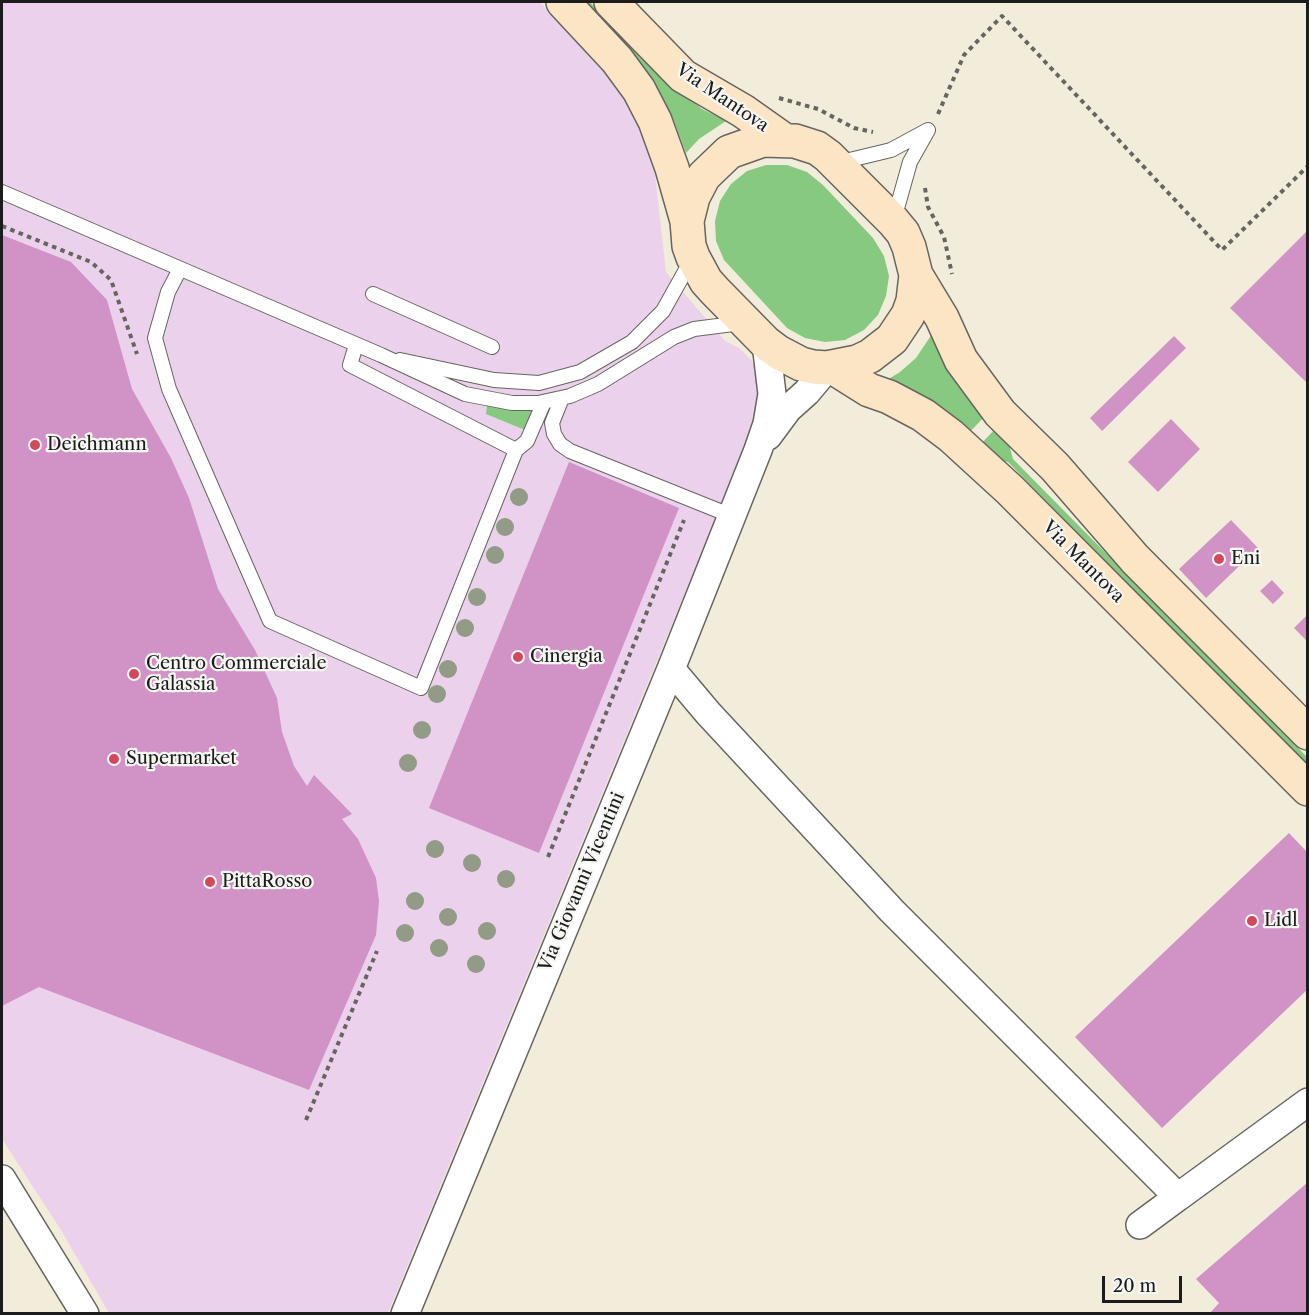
<!DOCTYPE html>
<html>
<head>
<meta charset="utf-8">
<style>
  body { margin:0 }
  #map { position:relative; width:1309px; height:1315px; overflow:hidden; background:#f2ecdb; font-family:"Libre Caslon Text",serif }
  canvas { display:block }
  .frame { position:absolute; inset:0; border:3px solid #1c1c1c; pointer-events:none }
  .scale { position:absolute; left:1102px; top:1276px; width:80px; height:27px; box-sizing:border-box; border:3px solid #1c1c1c; border-top:0; padding-left:8px; font-size:18px; line-height:21px; white-space:nowrap; color:#1c1c1c; -webkit-text-stroke:4px #f6f6f2; paint-order:stroke }
</style>
</head>
<body>
<div id="map">
<canvas width="1309" height="1315"></canvas>
<div class="frame"></div>
<div class="scale">20 m</div>
</div>
<script>
const c = document.querySelector('canvas').getContext('2d');
c.lineJoin = 'round';
function fill(path, color) {
  c.fillStyle = color;
  c.fill(path, 'evenodd');
}
function shape(rows) {
  const path = new Path2D();
  for (const r of rows) {
    path.moveTo(r[0], r[1]);
    for (let i = 2; i < r.length; i += 2) path.lineTo(r[i], r[i + 1]);
  }
  return path;
}
function trace(path, color, width, dash) {
  c.strokeStyle = color;
  c.lineWidth = width;
  c.lineCap = dash ? 'butt' : 'round';
  c.setLineDash(dash || []);
  c.stroke(path);
}
function label(font, color, halo, rows, align = 'center') {
  c.font = font + ' "Libre Caslon Text",serif';
  c.lineWidth = 4.5;
  c.setLineDash([]);
  c.textBaseline = 'middle';
  c.strokeStyle = halo;
  c.fillStyle = color;
  for (const [text, x, y, turn = 0] of rows) {
    c.save();
    c.translate(x, y);
    c.rotate((+turn || 0) * Math.PI / 180);
    c.textAlign = isNaN(turn) ? turn : align;
    if (halo) c.strokeText(text, 0, 0);
    c.fillText(text, 0, 0);
    c.restore();
  }
}
const built = shape([
  [2,2,540,2,606,74,633,109,642,129,654,166,666,272,725,341,739,348,751,360,760,375,757,418,388,1313,109,1313,61,1230,2,1139]
]);
const green = shape([
  [582,2,590,2,662,78,702,109,726,121,699,139,686,153,674,121,654,84,638,63],
  [766,165,787,165,807,172,823,185,873,238,884,256,889,276,886,296,878,315,864,330,845,340,825,342,805,338,787,328,724,260,716,241,715,221,720,201,731,184,747,171],
  [934,331,986,415,966,436,882,383,900,372,916,358],
  [487,406,532,406,534,409,525,430,486,414],
  [997,427,1008,440,1013,459,1307,757,1307,766,1008,462,989,459,978,447]
]);
const building = shape([
  [1308,230,1308,384,1230,308],
  [2,235,71,262,107,300,132,389,171,458,189,498,218,589,255,650,277,698,282,732,294,766,307,786,314,775,352,814,342,819,358,839,376,878,379,901,376,935,309,1090,39,987,2,1006],
  [1174,336,1186,348,1102,431,1090,418],
  [1171,419,1200,449,1158,492,1128,462],
  [569,462,679,508,539,853,429,808],
  [1231,520,1258,548,1206,598,1179,569],
  [1272,580,1284,593,1273,604,1260,591],
  [1308,614,1308,642,1294,628],
  [1289,833,1308,853,1308,989,1162,1128,1075,1037],
  [1308,1182,1308,1314,1209,1314,1219,1303,1196,1279]
]);
const path = shape([
  [779,98,818,109,854,128,873,132],
  [938,114,964,55,1002,16,1222,250,1308,166],
  [925,188,928,207,944,237,952,274],
  [2,226,91,262,111,280,137,354],
  [548,857,684,520],
  [306,1120,377,951]
]);
const lane = shape([
  [837,163,891,150,928,130,910,162,894,219],
  [2,192,381,355,465,394,512,403,538,403,570,396,598,384,674,337,694,329,741,323],
  [180,269,168,292,155,338,169,389,270,621,421,688,516,450,350,365,356,345],
  [373,294,492,347],
  [400,360,494,380,539,383,580,372,632,342,663,311,692,259],
  [562,398,552,423,554,434,560,444,570,451,732,516],
  [516,450,527,441,544,402]
]);
const street = shape([
  [768,436,788,409,807,392,827,368],
  [671,669,708,713,892,911,1178,1197,1308,1102],
  [2,1179,85,1314],
  [1140,1225,1178,1197],
  [405,1314,671,669,758,450,767,424,772,394,766,343]
]);
const secondary = shape([
  [563,2,617,60,639,90,655,121,672,168,687,221],
  [611,2,683,76,743,111,784,140],
  [763,140,795,141,817,148,828,156,893,221,903,233,909,247,916,275,913,301,908,315,892,339,870,356,857,362,827,368,813,367,801,364,778,352,766,343,715,291,706,281,693,257,689,246,687,221,693,197,704,176,729,152,763,140],
  [916,275,942,318,961,360,1000,413,1055,467,1135,559,1308,733],
  [834,368,869,390,889,397,923,415,951,436,1010,490,1308,789]
]);
const trees = [
  [519,497],
  [505,527],
  [495,555],
  [477,597],
  [465,628],
  [448,669],
  [437,694],
  [422,730],
  [408,763],
  [435,849],
  [472,863],
  [506,879],
  [415,901],
  [448,917],
  [487,931],
  [405,933],
  [439,948],
  [476,964]
];
const markers = [
  [35,445,6,"#d1495b"],
  [1219,559,6,"#d1495b"],
  [518,657,6,"#d1495b"],
  [134,674,6,"#d1495b"],
  [114,759,6,"#d1495b"],
  [210,882,6,"#d1495b"],
  [1252,921,6,"#d1495b"]
];
const streetNames = [
  ["Via Mantova",722,98,34],
  ["Via Mantova",1083,562,45],
  ["Via Giovanni Vicentini",582,882,-67]
];
const poiNames = [
  ["Deichmann",47,445],
  ["Eni",1231,559],
  ["Cinergia",530,657],
  ["Centro Commerciale",146,664],
  ["Galassia",146,685],
  ["Supermarket",126,759],
  ["PittaRosso",222,882],
  ["Lidl",1264,921]
];
fill(built, '#ebd1eb');
fill(green, '#88c981');
fill(building, '#d193c5');
trace(lane, '#67655f', 16);
trace(street, '#67655f', 30);
trace(secondary, '#67655f', 36);
trace(path, '#67655f', 4, [4.5, 4.5]);
trace(lane, '#fff', 14);
trace(street, '#fff', 27);
trace(secondary, '#fce5c4', 33);
c.fillStyle = '#919b85';
for (const [x, y] of trees) {
  c.beginPath();
  c.arc(x, y, 9, 0, 2 * Math.PI);
  c.fill();
}
for (const [x, y, r, color] of markers) {
  const dot = new Path2D();
  dot.arc(x, y, r, 0, 2 * Math.PI);
  c.fillStyle = color;
  c.fill(dot);
  trace(dot, '#f6f6f2', 2);
}
label('18px', '#1c1c1c', '#f6f6f2', streetNames);
label('18px', '#1c1c1c', '#f6f6f2', poiNames, 'left');
</script>
</body>
</html>
